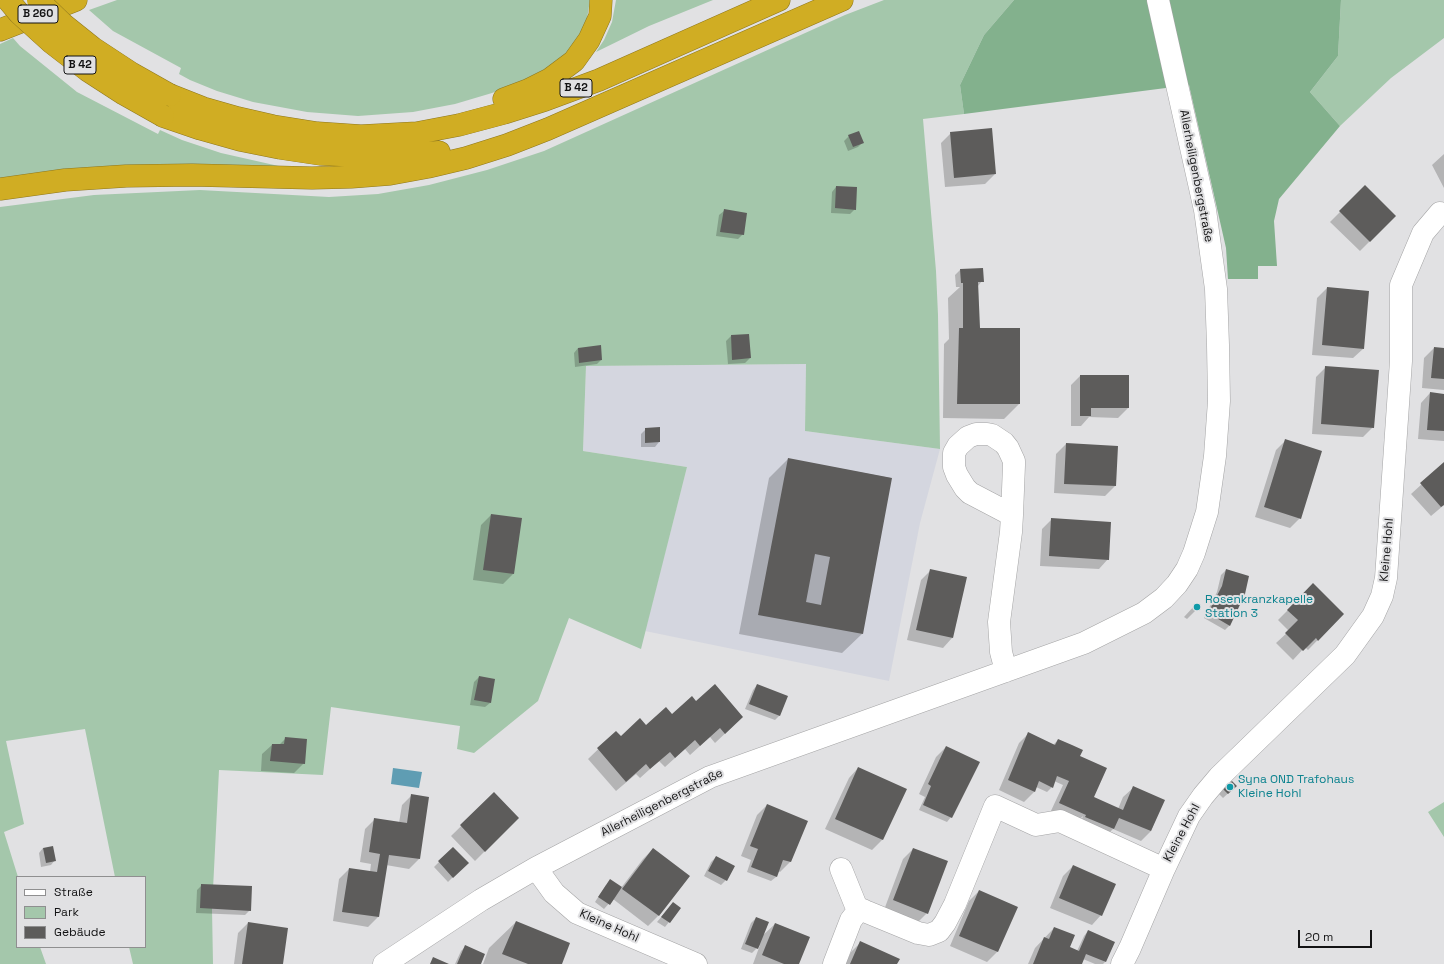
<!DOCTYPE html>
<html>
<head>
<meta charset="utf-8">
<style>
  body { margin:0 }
  #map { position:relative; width:1444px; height:964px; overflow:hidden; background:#e1e1e3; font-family:"Space Grotesk",sans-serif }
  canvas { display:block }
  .legend { position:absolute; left:16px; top:876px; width:130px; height:72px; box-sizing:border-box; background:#e1e1e3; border:1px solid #8f8f90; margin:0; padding:5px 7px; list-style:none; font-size:12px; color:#131314 }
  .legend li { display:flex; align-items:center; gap:8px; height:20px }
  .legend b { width:20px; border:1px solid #8f8f90 }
  .scale { position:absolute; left:1298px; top:930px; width:74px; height:18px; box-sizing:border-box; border:2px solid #131314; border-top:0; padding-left:5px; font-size:12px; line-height:14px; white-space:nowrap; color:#131314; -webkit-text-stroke:3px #e1e1e3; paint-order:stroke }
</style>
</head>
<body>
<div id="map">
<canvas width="1444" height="964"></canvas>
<ul class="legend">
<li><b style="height:5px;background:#fff"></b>Straße</li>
<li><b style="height:11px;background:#a4c7ab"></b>Park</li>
<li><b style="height:11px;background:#5d5c5b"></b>Gebäude</li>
</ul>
<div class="scale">20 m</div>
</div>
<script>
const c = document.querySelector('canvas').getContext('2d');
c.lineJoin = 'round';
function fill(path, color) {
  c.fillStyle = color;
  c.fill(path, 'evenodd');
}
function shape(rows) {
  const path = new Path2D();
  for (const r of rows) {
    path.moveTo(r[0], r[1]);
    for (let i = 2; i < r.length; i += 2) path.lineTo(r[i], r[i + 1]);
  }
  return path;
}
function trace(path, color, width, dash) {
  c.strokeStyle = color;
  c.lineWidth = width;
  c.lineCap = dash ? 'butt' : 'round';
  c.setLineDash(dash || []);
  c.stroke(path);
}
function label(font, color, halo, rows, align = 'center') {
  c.font = font + ' "Space Grotesk",sans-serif';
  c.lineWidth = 4;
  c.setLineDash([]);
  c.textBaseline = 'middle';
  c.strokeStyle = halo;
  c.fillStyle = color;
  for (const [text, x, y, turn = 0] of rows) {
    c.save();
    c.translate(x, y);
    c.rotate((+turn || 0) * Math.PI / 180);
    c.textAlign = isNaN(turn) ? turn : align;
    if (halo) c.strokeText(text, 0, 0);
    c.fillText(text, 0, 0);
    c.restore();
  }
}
const built = shape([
  [806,364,805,431,940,449,920,523,889,681,645,631,687,467,583,451,586,366]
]);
const green = shape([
  [117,0,590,0,586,25,577,43,558,61,534,77,492,93,455,104,413,112,358,116,307,112,253,102,217,91,190,80,179,74,181,68,113,31,89,10],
  [616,0,713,0,649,26,596,52,604,40,612,22],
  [884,0,1014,0,984,35,960,85,964,114,923,119,936,271,938,315,940,449,805,431,806,364,586,366,583,451,687,467,641,649,569,618,538,701,474,753,457,749,460,726,331,707,323,775,219,770,212,909,213,964,133,964,129,947,145,947,145,877,115,877,85,729,6,741,24,824,4,832,18,877,17,877,17,947,40,947,46,964,0,964,0,207,94,195,200,190,329,197,378,194,429,185,487,170,544,151,845,15],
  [1341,0,1444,0,1444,38,1391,78,1340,126,1310,92,1338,56],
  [13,38,20,46,77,92,158,134,160,130,182,140,221,153,283,167,0,179,0,44],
  [1444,802,1444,837,1428,812]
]);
const forest = shape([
  [1014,0,1341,0,1338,56,1310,92,1340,126,1279,199,1274,221,1277,266,1258,266,1258,279,1228,279,1226,248,1189,85,964,114,960,85,984,35]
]);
const water = shape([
  [393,768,422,772,419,788,391,784]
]);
const shadow = shape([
  [951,133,995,174,985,184,945,187,941,143],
  [849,136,862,143,858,147,848,151,844,141],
  [1444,154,1444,188,1432,165],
  [836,187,855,209,850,214,831,213,832,192],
  [1365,187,1395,216,1360,251,1330,222],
  [724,211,743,234,738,239,716,236,719,215],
  [960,270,982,281,978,286,979,329,1019,404,1004,419,943,418,944,344,949,339,948,298,960,287,956,287,955,275],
  [1327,288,1363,349,1353,358,1312,355,1317,298],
  [731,336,750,358,745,363,728,364,726,341],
  [578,348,601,360,597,364,575,367,574,353],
  [1434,348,1444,349,1444,390,1422,388,1424,358],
  [1326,367,1373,427,1363,437,1312,434,1316,377],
  [1080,376,1128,408,1118,418,1089,417,1081,426,1071,426,1071,385],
  [1430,393,1444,395,1444,441,1418,439,1421,403],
  [659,428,659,442,655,447,641,447,641,434,646,429],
  [1285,441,1300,518,1290,528,1255,517,1276,450],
  [1066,444,1115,486,1105,496,1054,493,1056,454],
  [788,459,891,478,862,634,842,653,739,634,769,478],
  [1444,464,1444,505,1431,516,1411,494],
  [491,515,521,519,513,574,503,584,473,580,481,525],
  [1052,519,1108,559,1099,569,1040,566,1042,529],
  [931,570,952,638,943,648,907,640,921,580],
  [1226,570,1229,626,1225,630,1204,618,1217,592,1221,575],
  [1313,585,1343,614,1308,650,1305,647,1293,660,1276,643,1289,631,1278,620],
  [1196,604,1196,610,1187,619,1184,617],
  [479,677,490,703,485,707,470,705,474,682],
  [757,685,780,715,775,720,745,709,753,690],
  [696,702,732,727,715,743,710,737,690,755,685,749,665,767,659,761,640,778,636,774,616,791,588,759,616,732,621,737,672,715],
  [1029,733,1053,745,1058,740,1079,757,1093,797,1118,809,1123,797,1133,788,1163,801,1151,831,1141,841,1113,829,1109,833,1081,822,1083,816,1075,824,1050,813,1063,785,1054,781,1052,787,1047,792,1036,787,1034,792,1024,802,999,790,1019,743],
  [286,738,304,763,294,773,261,771,262,754,272,745,279,745],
  [946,747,951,817,947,822,919,810,925,797,919,794,936,757],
  [858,768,905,789,882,840,872,850,825,829,849,778],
  [1232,782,1236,786,1223,798,1219,794],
  [494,794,518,818,475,861,451,836],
  [412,795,419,859,409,869,386,865,378,917,368,927,333,921,339,879,349,869,370,872,371,864,360,862,365,829,375,819,399,823,402,805],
  [767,805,806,821,790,862,780,872,778,871,776,877,771,881,747,872,751,860,741,856,757,815],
  [43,848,55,860,51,865,41,867,39,853],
  [453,848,467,863,448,882,434,867],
  [653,849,688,876,658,916,648,926,613,899,604,909,595,902,606,885,621,888,643,859],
  [913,849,927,913,917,923,884,910,903,859],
  [716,857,733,867,726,880,721,885,704,876,711,862],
  [1073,866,1101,915,1092,925,1050,908,1063,876],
  [202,885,250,910,245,915,196,913,197,890],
  [979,891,1017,907,997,952,987,962,950,946,969,901],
  [673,903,669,922,665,927,657,922],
  [756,918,761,937,775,924,798,964,753,964,760,945,752,953,741,949,751,923],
  [516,922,561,964,483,964,489,948],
  [248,923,282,964,234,964,238,933],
  [1054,928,1069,948,1077,951,1084,936,1088,931,1105,962,1103,964,1095,964,1083,959,1081,964,1028,964,1035,948],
  [860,943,896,964,845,964,851,952],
  [465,947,480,964,455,964,461,951]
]);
const building = shape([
  [992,128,996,174,954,178,950,132],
  [859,131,864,143,853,147,848,135],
  [1365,185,1396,216,1370,242,1339,211],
  [836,186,857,187,856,210,835,208],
  [724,209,747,213,744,235,720,232],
  [983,268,984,282,978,282,980,328,1020,328,1020,404,957,404,959,328,963,328,963,283,961,283,960,269],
  [1327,287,1369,291,1364,349,1322,345],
  [749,334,751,358,732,360,731,335],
  [601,345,602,360,579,363,578,348],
  [1434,347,1444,348,1444,379,1431,378],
  [1325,366,1379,370,1374,428,1321,424],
  [1080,375,1129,375,1129,408,1091,408,1091,416,1080,416],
  [1430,392,1444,394,1444,431,1427,430],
  [660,427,660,442,645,443,645,428],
  [1285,439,1322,451,1301,519,1264,507],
  [1066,443,1118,446,1116,486,1064,484],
  [788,458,892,478,863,634,758,615],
  [815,554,830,557,821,605,806,602],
  [1444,462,1444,505,1441,507,1420,483],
  [491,514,522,518,514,574,483,570],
  [1051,518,1111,522,1109,560,1049,556],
  [930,569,967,577,953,638,916,630],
  [1226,569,1249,576,1245,594,1230,626,1208,613,1222,586],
  [1313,583,1344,614,1318,641,1316,638,1303,651,1285,633,1298,620,1287,610],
  [1196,603,1201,606,1197,610,1193,607],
  [479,676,495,679,491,703,474,700],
  [715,684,743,717,725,734,720,728,700,746,695,740,675,758,670,752,650,769,646,764,626,782,597,748,616,731,621,736,640,718,646,725,666,707,672,714,692,696,696,701],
  [757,684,788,696,780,716,749,704],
  [1028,732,1055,745,1058,739,1072,745,1083,750,1080,756,1107,768,1094,797,1123,810,1133,786,1165,800,1151,831,1119,818,1114,829,1085,817,1086,815,1059,803,1069,781,1057,776,1053,788,1039,781,1035,792,1008,780],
  [285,737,307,739,305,764,270,761,272,744,284,744],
  [946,746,980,762,952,818,923,805,931,786,928,784],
  [858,767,907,789,883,840,835,819],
  [1232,781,1237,786,1228,794,1223,789],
  [494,792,519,818,485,852,460,825],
  [411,794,429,797,420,859,389,855,379,917,342,912,349,868,377,872,380,854,369,852,374,818,407,823],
  [767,804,808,821,791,862,783,860,777,877,751,867,758,849,750,846],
  [53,846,56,861,46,863,43,848],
  [453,847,469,863,453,878,438,861],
  [653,848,690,876,659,916,622,889],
  [913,848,948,861,928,914,893,900],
  [716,856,735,866,727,881,708,871],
  [1073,865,1116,884,1102,916,1059,898],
  [610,879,622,887,610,905,598,897],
  [201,884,252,886,251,911,200,908],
  [979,890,1018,907,998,952,959,936],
  [673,902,681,908,670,923,661,917],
  [756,917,769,922,758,949,745,944],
  [516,921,570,943,562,964,528,964,502,954],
  [248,922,288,928,283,964,242,964],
  [775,923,810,937,799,964,784,964,762,955],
  [1054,927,1075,935,1070,947,1079,951,1088,930,1115,942,1106,962,1086,954,1082,964,1033,964,1044,937,1049,939],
  [860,941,900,959,897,964,850,964],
  [465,945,485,954,481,964,457,964],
  [433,957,449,964,430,964]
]);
const minor = shape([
  [1006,671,1001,652,999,622,1011,532,1012,515,1014,465,1014,461,1008,448,1004,443,992,435,987,434,976,434,968,437,958,446,954,453,954,467,957,475,965,488,970,493,1012,515],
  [536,868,554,893,577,913,696,964],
  [841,869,858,911],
  [384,964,481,900,536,868,710,777,1084,643,1144,613,1164,598,1177,584,1187,569,1194,553,1207,512,1215,456,1219,401,1218,345,1216,289,1205,210,1158,0],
  [834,964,851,920,858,911,863,910,867,912,918,933,929,935,939,931,945,923,955,904,995,806,1036,825,1060,821,1164,869],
  [1122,964,1130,948,1164,869,1189,816,1203,796,1219,777,1345,655,1373,616,1382,596,1386,578,1401,361,1401,285,1423,233,1440,213,1444,214]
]);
const highway = shape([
  [0,30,76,0],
  [170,95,203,108,238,118,273,126,317,133,361,136,417,133,459,125,504,113,545,100,599,80,779,0],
  [504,99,528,90,550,79,574,61,589,40,600,16,601,0],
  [163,116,201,129,240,140,280,148,320,154,360,156,408,155,439,152],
  [0,189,65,180,126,176,192,175,312,178,351,177,390,174,428,167,466,158,507,145,548,129,842,0]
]);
const highwayBridge = shape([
  [8,0,19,13,52,43,87,70,124,94,163,116],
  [38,0,63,24,93,48,131,73,170,95]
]);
const markers = [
  [1197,607,4,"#0f9aa8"],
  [1230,787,4,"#0f9aa8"]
];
const shields = [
  [38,14,40],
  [80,65,32],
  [576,88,32]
];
const shieldNames = [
  ["B 260",38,14],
  ["B 42",80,65],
  ["B 42",576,88]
];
const streetNames = [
  ["Allerheiligenbergstraße",1196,176,79],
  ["Kleine Hohl",1387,550,-85],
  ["Allerheiligenbergstraße",662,803,-27],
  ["Kleine Hohl",1182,833,-62],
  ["Kleine Hohl",609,926,24]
];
const cultureNames = [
  ["Rosenkranzkapelle",1205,600],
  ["Station 3",1205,614],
  ["Syna OND Trafohaus",1238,780],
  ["Kleine Hohl",1238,794]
];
fill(built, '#d4d6df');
fill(green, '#a4c7ab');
fill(forest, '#83b18d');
fill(water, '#5f9db3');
fill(shadow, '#0003');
fill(building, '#5d5c5b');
trace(minor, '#a4a4a5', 23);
trace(highway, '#8e771e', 23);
trace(minor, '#fff', 22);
trace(highway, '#d0ad23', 22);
trace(highwayBridge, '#8e771e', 23, []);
trace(highwayBridge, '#d0ad23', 22);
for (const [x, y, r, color] of markers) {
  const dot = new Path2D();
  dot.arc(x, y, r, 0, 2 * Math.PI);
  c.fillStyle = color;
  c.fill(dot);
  trace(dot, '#e1e1e3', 1.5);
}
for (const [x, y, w] of shields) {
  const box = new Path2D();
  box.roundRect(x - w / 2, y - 9, w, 18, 3);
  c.fillStyle = '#e1e1e3';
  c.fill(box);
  trace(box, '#131314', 1);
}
label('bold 11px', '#131314', null, shieldNames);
label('12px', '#131314', '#e1e1e3', streetNames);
label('12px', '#0d838f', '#e1e1e3', cultureNames, 'left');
</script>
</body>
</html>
